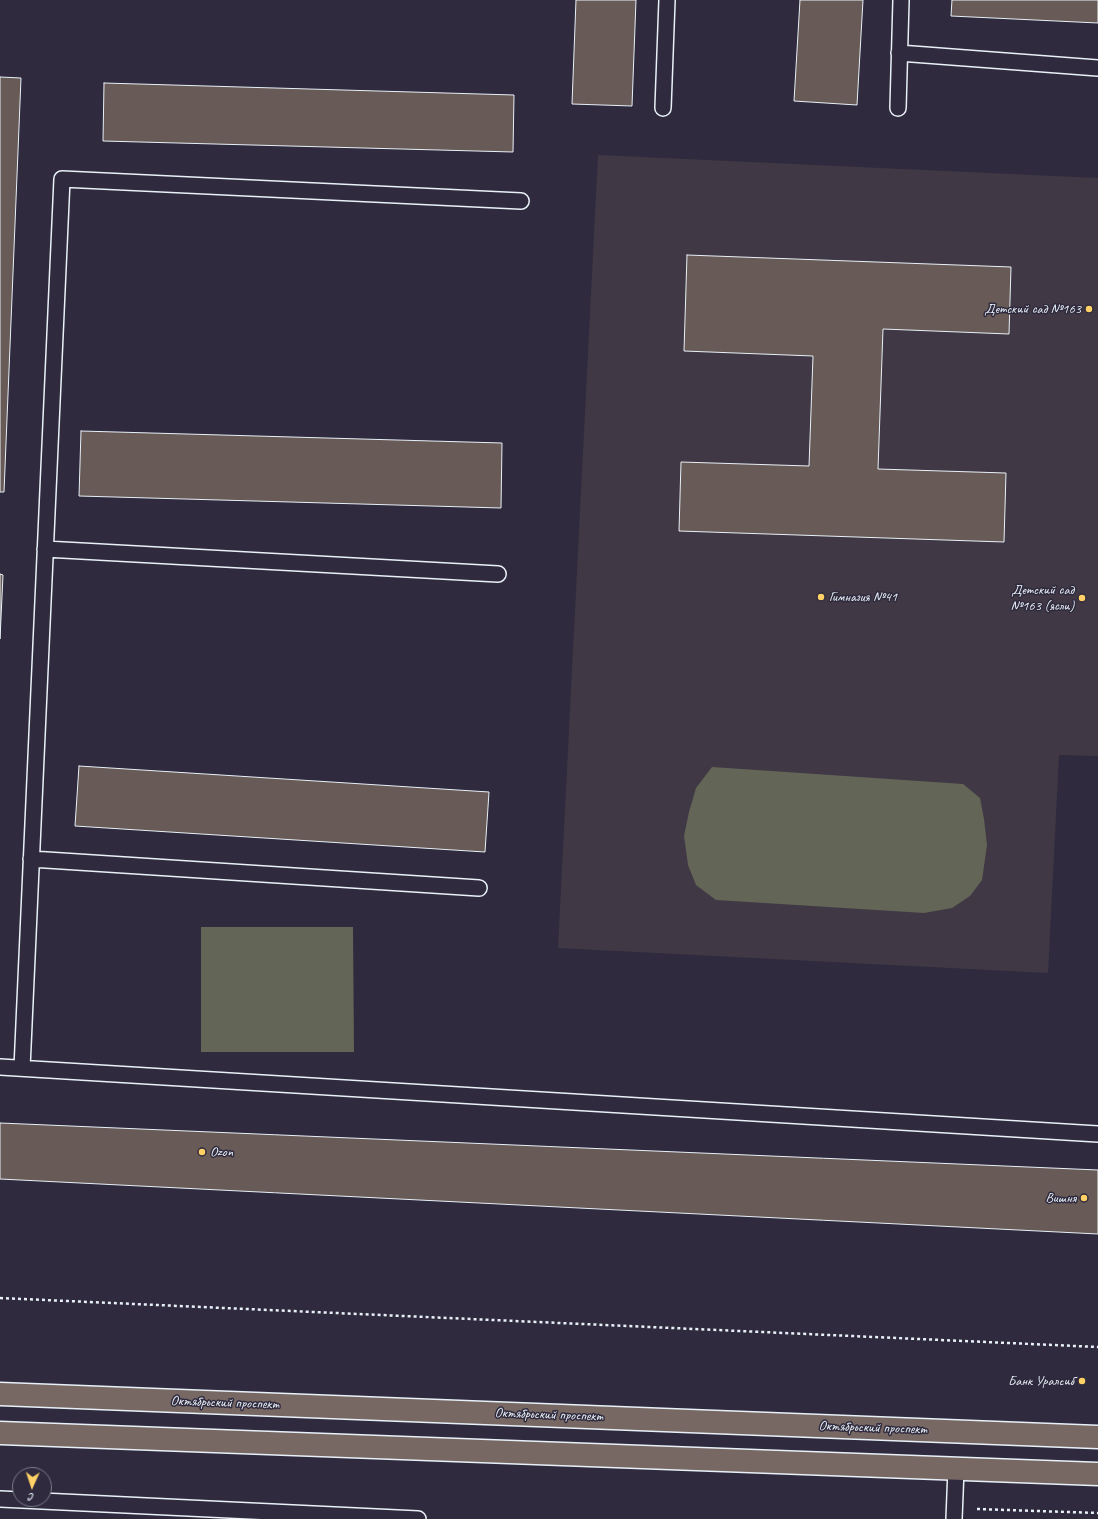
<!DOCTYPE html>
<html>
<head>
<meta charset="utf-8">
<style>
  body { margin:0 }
  #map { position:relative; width:1098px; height:1519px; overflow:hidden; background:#2f2a3d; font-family:Caveat,sans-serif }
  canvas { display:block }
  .north { position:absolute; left:12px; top:1467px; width:40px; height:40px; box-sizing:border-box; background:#2f2a3d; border:1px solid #797a88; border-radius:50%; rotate:183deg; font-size:11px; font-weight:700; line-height:16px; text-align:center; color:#e8f1f8 }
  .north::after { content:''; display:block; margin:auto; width:14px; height:18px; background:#ffd166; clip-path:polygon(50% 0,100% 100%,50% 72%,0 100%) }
</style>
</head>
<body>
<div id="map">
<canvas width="1098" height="1519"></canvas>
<div class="north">С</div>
</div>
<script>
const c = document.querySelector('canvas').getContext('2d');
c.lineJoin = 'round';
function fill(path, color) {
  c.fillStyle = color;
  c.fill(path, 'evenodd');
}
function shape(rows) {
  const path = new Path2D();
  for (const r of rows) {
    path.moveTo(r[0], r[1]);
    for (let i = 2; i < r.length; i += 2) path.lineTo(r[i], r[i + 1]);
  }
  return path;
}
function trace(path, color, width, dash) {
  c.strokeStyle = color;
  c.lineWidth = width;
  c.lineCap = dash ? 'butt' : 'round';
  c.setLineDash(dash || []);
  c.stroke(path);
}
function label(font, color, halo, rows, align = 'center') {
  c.font = font + ' Caveat,sans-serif';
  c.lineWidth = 3;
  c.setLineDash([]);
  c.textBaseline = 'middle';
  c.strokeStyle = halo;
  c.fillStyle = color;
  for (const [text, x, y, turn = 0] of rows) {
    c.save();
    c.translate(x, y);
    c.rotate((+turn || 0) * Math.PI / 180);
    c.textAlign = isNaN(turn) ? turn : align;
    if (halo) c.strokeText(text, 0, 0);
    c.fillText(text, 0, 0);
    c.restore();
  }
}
const built = shape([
  [598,155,1098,178,1098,756,1059,755,1048,973,558,948]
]);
const green = shape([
  [712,767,963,784,980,798,984,819,987,845,982,880,970,896,952,908,924,913,716,900,696,885,688,865,684,836,689,812,696,788],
  [201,927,353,927,354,1052,201,1052]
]);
const building = shape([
  [576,0,636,0,632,106,572,104,576,0],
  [800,0,863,0,857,105,794,101,800,0],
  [952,0,1098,0,1098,23,951,16,952,0],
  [0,77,21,78,4,492,0,492,0,77],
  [104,83,514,95,513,152,103,141,104,83],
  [687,255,1011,267,1009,334,883,329,878,469,1006,473,1004,542,679,531,681,462,809,466,813,356,684,351,687,255],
  [81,431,502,443,501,508,79,496,81,431],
  [0,574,3,575,0,639,0,574],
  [79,766,489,792,485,852,75,826,79,766],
  [0,1123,1098,1170,1098,1234,0,1179,0,1123]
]);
const path = shape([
  [0,1298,1098,1347],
  [977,1509,1098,1513]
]);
const lane = shape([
  [899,53,1098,68],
  [663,108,667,0],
  [898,108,901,0],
  [45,549,498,574],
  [31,859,479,888],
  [0,1067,1098,1134],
  [22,1068,62,179,521,201],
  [0,1499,418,1519],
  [954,1519,956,1469]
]);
const primary = shape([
  [0,1394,1098,1437],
  [0,1433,1098,1474]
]);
const markers = [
  [1089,309,4,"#ffd166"],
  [821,597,4,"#ffd166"],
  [1082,598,4,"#ffd166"],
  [202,1152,4,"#ffd166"],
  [1084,1198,4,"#ffd166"],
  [1082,1381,4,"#ffd166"]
];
const poiNames = [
  ["Детский сад №163",1081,309],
  ["Детский сад",1074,590],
  ["№163 (ясли)",1074,606],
  ["Гимназия №41",829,597,"left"],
  ["Ozon",210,1152,"left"],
  ["Вишня",1076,1198],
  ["Банк Уралсиб",1074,1381]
];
const streetNames = [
  ["Октябрьский проспект",225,1403,2],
  ["Октябрьский проспект",549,1415,2],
  ["Октябрьский проспект",873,1428,2]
];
fill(built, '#403844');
fill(green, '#636557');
fill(building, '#685a56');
trace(building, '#e8f1f8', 1);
trace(lane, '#e8f1f8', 18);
trace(primary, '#e8f1f8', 25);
trace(path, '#e8f1f8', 2.5, [3, 3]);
trace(lane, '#2f2a3d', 15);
trace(primary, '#776864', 22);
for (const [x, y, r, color] of markers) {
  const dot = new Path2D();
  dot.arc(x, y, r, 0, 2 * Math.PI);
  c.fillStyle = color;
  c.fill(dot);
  trace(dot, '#2f2a3d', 1.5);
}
label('14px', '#e8f1f8', '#2f2a3d', poiNames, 'right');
label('14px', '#e8f1f8', '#2f2a3d', streetNames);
</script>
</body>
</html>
